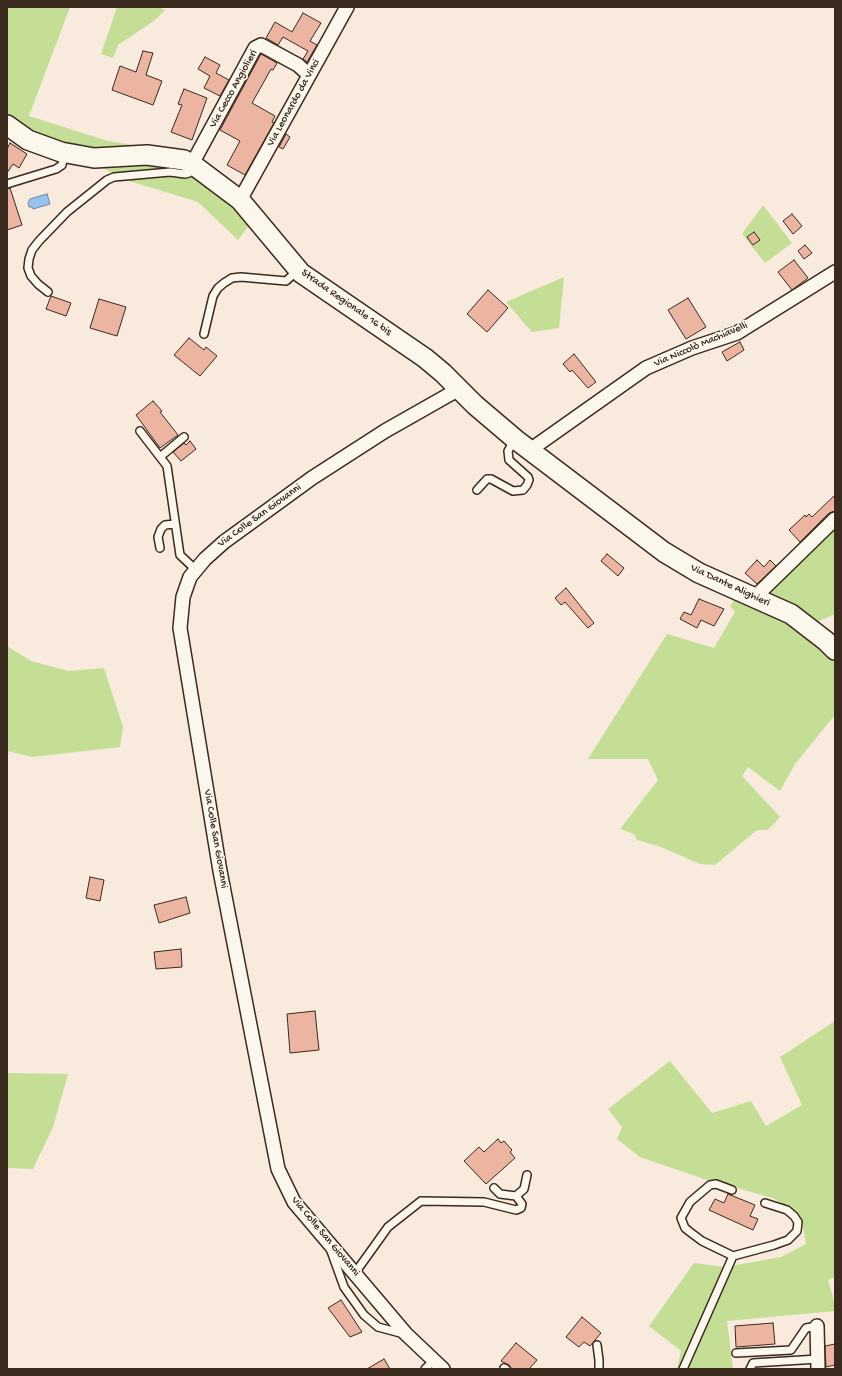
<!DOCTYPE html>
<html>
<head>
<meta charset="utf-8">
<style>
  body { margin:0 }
  #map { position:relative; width:842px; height:1376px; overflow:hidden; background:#f8eadd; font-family:"Gochi Hand",sans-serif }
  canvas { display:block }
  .frame { position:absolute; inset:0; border:8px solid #3b2a1e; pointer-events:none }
</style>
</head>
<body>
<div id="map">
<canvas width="842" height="1376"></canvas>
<div class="frame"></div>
</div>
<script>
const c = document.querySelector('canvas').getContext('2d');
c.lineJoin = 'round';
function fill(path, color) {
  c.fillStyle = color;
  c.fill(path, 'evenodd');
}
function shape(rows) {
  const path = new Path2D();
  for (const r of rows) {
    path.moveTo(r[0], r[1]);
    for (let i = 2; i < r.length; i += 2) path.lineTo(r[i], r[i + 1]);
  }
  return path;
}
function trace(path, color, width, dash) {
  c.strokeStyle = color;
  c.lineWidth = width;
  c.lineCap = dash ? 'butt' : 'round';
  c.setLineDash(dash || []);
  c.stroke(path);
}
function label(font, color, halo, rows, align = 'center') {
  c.font = font + ' "Gochi Hand",sans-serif';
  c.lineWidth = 3.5;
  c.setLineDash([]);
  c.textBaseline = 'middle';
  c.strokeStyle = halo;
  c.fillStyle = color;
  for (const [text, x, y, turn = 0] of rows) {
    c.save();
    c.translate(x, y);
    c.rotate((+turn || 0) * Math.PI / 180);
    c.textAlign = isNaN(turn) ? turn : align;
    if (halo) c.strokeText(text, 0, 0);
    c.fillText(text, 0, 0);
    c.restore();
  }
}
const green = shape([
  [7,7,70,7,29,116,108,141,156,149,198,162,250,224,238,240,198,202,126,180,47,139,20,127,7,114],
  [117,7,158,7,165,10,155,20,118,45,113,58,101,54],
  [763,205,792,243,765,263,742,234],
  [564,277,559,328,532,332,506,302],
  [835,525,835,614,812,624,763,598],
  [734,600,796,628,810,638,835,661,835,715,795,764,780,791,748,767,742,776,780,817,768,830,757,830,715,865,700,864,661,847,637,840,634,834,620,829,658,780,648,759,588,759,667,634,714,648,735,612,730,606],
  [7,646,31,661,68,671,104,668,123,727,120,747,32,757,7,751],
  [835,1021,835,1277,828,1280,835,1304,835,1311,727,1321,733,1369,677,1369,681,1351,649,1326,694,1263,725,1267,781,1257,806,1244,801,1216,773,1198,704,1179,640,1157,617,1139,622,1127,608,1109,670,1061,712,1113,751,1101,766,1126,802,1105,780,1057],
  [7,1073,68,1074,53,1127,33,1169,7,1168]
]);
const water = shape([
  [47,194,50,204,33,209,32,207,29,207,28,203,30,199,47,194]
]);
const building = shape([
  [303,13,321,23,310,41,317,45,307,62,303,59,308,51,283,37,278,45,266,38,275,22,292,32,303,13],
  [143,51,153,53,146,75,162,81,153,105,112,90,120,66,136,72,143,51],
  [261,54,277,63,273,70,271,69,252,103,275,116,272,122,274,123,245,175,227,165,240,141,220,130,261,54],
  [205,57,220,65,216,73,229,80,220,96,204,88,210,76,198,69,205,57],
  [184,89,207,98,192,140,171,132,182,105,178,104,184,89],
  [286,134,290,137,283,149,279,147,286,134],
  [10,143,27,154,19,168,13,164,7,173,7,149,10,143],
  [10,188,22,225,7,230,7,189,10,188],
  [792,214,802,226,793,234,783,221,792,214],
  [754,232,760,240,753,245,747,237,754,232],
  [805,245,812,253,804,259,798,251,805,245],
  [794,260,808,278,792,290,778,272,794,260],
  [488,290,508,308,487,332,467,314,488,290],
  [51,296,71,303,66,316,46,309,51,296],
  [688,298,706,327,686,339,668,310,688,298],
  [99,299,126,307,117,336,90,328,99,299],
  [189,338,204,350,206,347,217,356,200,376,174,355,189,338],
  [740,342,744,350,727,361,722,352,740,342],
  [574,354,596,382,588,388,572,370,570,372,563,364,574,354],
  [153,401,162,411,160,412,178,435,160,448,136,415,153,401],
  [190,441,196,449,181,461,173,452,184,443,186,445,190,441],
  [835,495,835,511,829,513,800,542,789,530,805,515,806,517,809,514,812,517,835,495],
  [607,554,624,568,618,576,601,561,607,554],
  [757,560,764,567,770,560,776,566,757,584,745,573,757,560],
  [566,588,594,623,588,628,565,602,561,605,555,598,566,588],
  [699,599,724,609,714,626,701,620,697,628,680,619,684,612,691,615,699,599],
  [90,877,104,880,100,901,86,898,90,877],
  [186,897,190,913,159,923,154,905,186,897],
  [181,949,182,967,156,969,154,952,181,949],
  [315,1011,319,1050,290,1053,287,1014,315,1011],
  [498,1139,501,1143,504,1141,512,1150,510,1152,515,1158,486,1184,464,1161,479,1147,484,1152,498,1139],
  [728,1194,755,1205,750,1216,758,1219,753,1230,709,1210,715,1199,724,1203,728,1194],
  [341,1300,362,1332,350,1337,328,1308,341,1300],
  [582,1317,601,1333,590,1346,584,1342,579,1347,566,1337,582,1317],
  [773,1323,775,1344,736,1347,735,1326,773,1323],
  [516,1343,537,1360,529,1369,512,1369,509,1365,501,1361,516,1343],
  [835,1344,835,1365,826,1367,825,1346,835,1344],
  [384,1359,390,1369,367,1369,384,1359]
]);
const service = shape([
  [7,184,56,169,62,165,64,154],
  [48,292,38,284,31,276,28,268,29,259,32,250,39,241,67,212,107,180,114,177,170,172,185,174,189,173,192,166],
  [204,334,213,296,218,288,224,283,232,278,241,277,286,281,297,271],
  [140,431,167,466,180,555,196,570],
  [160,457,184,437],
  [477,490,487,479,491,479,513,491,523,490,527,485,529,480,528,477,509,460,508,451,515,439],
  [160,548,158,537,161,529,165,525,175,524],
  [494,1188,500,1194,516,1196,524,1189,527,1175],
  [732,1190,716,1184,710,1185,690,1202,681,1218,685,1228,690,1232,702,1241,733,1256],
  [331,1251,344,1287,364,1315,378,1327,404,1334],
  [355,1273,388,1227,421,1201,484,1202,516,1210,521,1208,522,1204,516,1196],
  [597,1345,599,1360,599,1369],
  [736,1353,791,1350,806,1328,817,1326],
  [504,1368,506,1369],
  [425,1369,434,1360],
  [683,1369,733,1256,774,1245,788,1240,797,1231,798,1222,794,1216,787,1210,765,1203],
  [750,1369,753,1363,818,1359]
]);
const minor = shape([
  [192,164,255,48,261,45,298,65,309,75],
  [240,200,347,7],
  [530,450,646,368,692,348,737,333,835,272],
  [754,598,835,519],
  [817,1326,818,1369],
  [443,1369,406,1334,294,1202,278,1169,220,871,180,628,183,597,190,577,205,559,224,542,312,478,385,431,459,389]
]);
const secondary = shape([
  [7,125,28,140,61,152,94,158,147,155,184,160,192,164,240,200,301,273,425,358,443,373,475,405,515,439,664,552,699,573,791,614,826,641,835,650]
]);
const streetNames = [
  ["Via Cecco Angiolieri",234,89,-61],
  ["Via Leonardo da Vinci",294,103,-61],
  ["Strada Regionale 16 bis",346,303,35],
  ["Via Niccolò Machiavelli",701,345,-23],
  ["Via Colle San Giovanni",260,516,-36],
  ["Via Dante Alighieri",730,586,25],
  ["Via Colle San Giovanni",215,839,80],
  ["Via Colle San Giovanni",325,1237,50]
];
fill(green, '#c4de95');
fill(water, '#96c2f0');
trace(water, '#72859c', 1);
fill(building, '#ecb5a1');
trace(building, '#3b2a1e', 1);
trace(service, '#3b2a1e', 10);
trace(minor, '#3b2a1e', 16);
trace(secondary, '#3b2a1e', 22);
trace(service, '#fbf7ec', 7);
trace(minor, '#fbf7ec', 13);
trace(secondary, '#fbf7ec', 19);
label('11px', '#3b2a1e', '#fbf7ec', streetNames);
</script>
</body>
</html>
